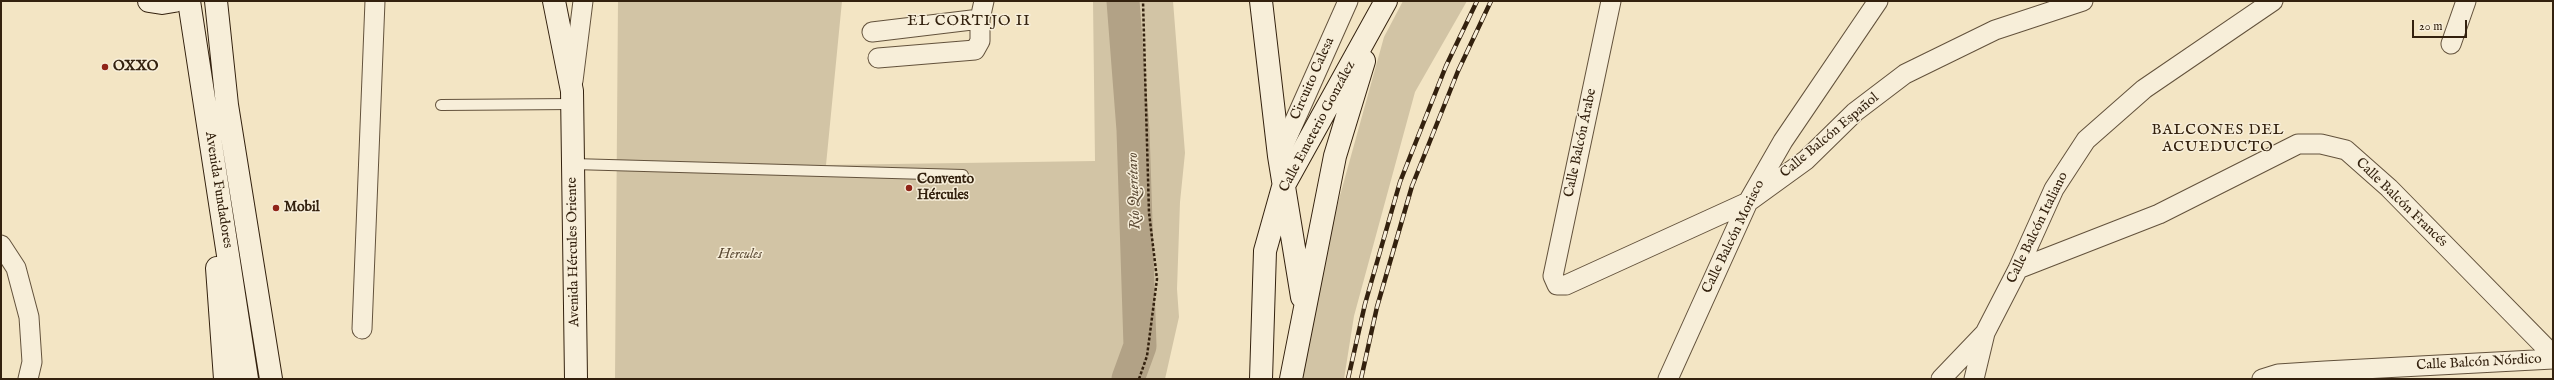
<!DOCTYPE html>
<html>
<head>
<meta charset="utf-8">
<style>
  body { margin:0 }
  #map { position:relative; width:2554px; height:380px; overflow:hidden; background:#f3e5c4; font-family:"IM FELL English",serif }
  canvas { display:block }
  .frame { position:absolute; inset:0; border:2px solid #33210e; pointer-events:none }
  .scale { position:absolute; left:2412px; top:20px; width:55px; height:18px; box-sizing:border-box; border:2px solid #33210e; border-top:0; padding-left:5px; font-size:12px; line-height:14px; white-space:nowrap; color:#33210e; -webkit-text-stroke:3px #f7eed9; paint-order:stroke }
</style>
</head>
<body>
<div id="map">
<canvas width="2554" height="380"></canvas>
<div class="frame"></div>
<div class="scale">20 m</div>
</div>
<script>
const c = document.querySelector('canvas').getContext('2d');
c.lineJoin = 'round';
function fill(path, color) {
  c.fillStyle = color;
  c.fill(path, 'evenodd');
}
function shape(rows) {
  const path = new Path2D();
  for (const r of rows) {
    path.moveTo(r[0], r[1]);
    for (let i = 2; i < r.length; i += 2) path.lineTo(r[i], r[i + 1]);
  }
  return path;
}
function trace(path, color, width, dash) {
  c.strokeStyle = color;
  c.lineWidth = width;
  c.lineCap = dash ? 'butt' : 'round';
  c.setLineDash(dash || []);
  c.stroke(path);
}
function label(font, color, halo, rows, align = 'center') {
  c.font = font + ' "IM FELL English",serif';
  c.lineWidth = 3;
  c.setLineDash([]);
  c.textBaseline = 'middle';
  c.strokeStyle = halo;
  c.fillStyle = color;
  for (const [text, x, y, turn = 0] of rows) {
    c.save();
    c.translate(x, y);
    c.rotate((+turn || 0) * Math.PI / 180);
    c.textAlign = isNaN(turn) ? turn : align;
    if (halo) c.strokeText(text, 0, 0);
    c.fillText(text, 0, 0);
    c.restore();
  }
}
const green = shape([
  [618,1,842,1,826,165,1095,161,1093,1,1173,1,1185,153,1180,202,1177,289,1179,317,1165,379,615,379],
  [1403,1,1467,1,1415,92,1354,316,1344,379,1302,379,1316,282,1384,37]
]);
const river = shape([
  [1123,1,1133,130,1140,346,1128,379]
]);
const path = shape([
  [1139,379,1147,356,1157,279,1149,213,1143,1]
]);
const lane = shape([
  [441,105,572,104],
  [573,164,963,175]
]);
const street = shape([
  [1611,1,1553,276,1557,285,1566,285,1748,202,1806,160,1855,112,1905,74,1995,30,2083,1],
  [872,32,980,19],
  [2451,44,2466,1],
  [878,58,975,50,980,41,980,19,984,1],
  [573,81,583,1],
  [1279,156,1348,1],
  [1,245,16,268,29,317,32,362,28,379],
  [2018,269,2159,214,2298,144,2321,144,2346,150,2389,188,2553,355],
  [362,329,375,1],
  [1668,379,1748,202,1783,141,1878,1],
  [1941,379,1985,333],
  [1974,379,1985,333,2018,269,2054,189,2086,140,2144,89,2273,1],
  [2262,379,2278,374,2325,371,2553,359]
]);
const secondary = shape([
  [149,1,162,3,174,1],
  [189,1,247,379],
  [216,1,227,105,271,379],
  [554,1,572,91,576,379],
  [1261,1,1279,156,1302,297],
  [217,268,225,379],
  [1261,379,1265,251,1283,187,1386,1],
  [1291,379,1335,156,1364,61]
]);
const rail = shape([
  [1348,379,1365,304,1400,182,1446,66,1477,1],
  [1361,379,1377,307,1412,186,1458,71,1491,1]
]);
const markers = [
  [105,67,4,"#8f2418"],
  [909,188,4,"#8f2418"],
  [276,208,4,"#8f2418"]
];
const poiNames = [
  ["OXXO",113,67],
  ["Convento",917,180],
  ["Hércules",917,196],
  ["Mobil",284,208]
];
const streetNames = [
  ["Circuito Calesa",1313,79,-66],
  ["Calle Emeterio González",1318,127,-62],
  ["Calle Balcón Español",1830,136,-40],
  ["Calle Balcón Árabe",1581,143,-78],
  ["Avenida Fundadores",218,190,81],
  ["Calle Balcón Francés",2401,203,44],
  ["Calle Balcón Italiano",2038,228,-64],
  ["Calle Balcón Morisco",1734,237,-64],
  ["Avenida Hércules Oriente",574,252,-91],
  ["Calle Balcón Nórdico",2479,363,-3]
];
const parkNames = [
  ["Hercules",740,255]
];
const neighbourhoodNames = [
  ["EL CORTIJO II",969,22],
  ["BALCONES DEL",2218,131],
  ["ACUEDUCTO",2218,148]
];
const waterNames = [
  ["Río Querétaro",1135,191,-92]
];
fill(green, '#d2c4a5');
trace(river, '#b2a286', 33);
trace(lane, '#63523c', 12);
trace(street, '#63523c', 21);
trace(secondary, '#33210e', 24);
trace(path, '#33210e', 2.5, [3, 2]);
trace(lane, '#f7eed9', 10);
trace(street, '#f7eed9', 19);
trace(secondary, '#f7eed9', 22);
trace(rail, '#33210e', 4.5);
trace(rail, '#f7eed9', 3, [9]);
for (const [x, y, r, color] of markers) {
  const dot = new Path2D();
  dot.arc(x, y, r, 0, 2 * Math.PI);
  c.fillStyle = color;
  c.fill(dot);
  trace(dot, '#f7eed9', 1.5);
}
label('bold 14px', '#33210e', '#f7eed9', poiNames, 'left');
label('14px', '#33210e', '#f7eed9', streetNames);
label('italic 14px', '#5b4a34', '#f7eed9', parkNames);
c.letterSpacing = '1px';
label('15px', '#33210e', '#f7eed9', neighbourhoodNames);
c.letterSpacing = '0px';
label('italic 15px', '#5f4e38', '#f7eed9', waterNames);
</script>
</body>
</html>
